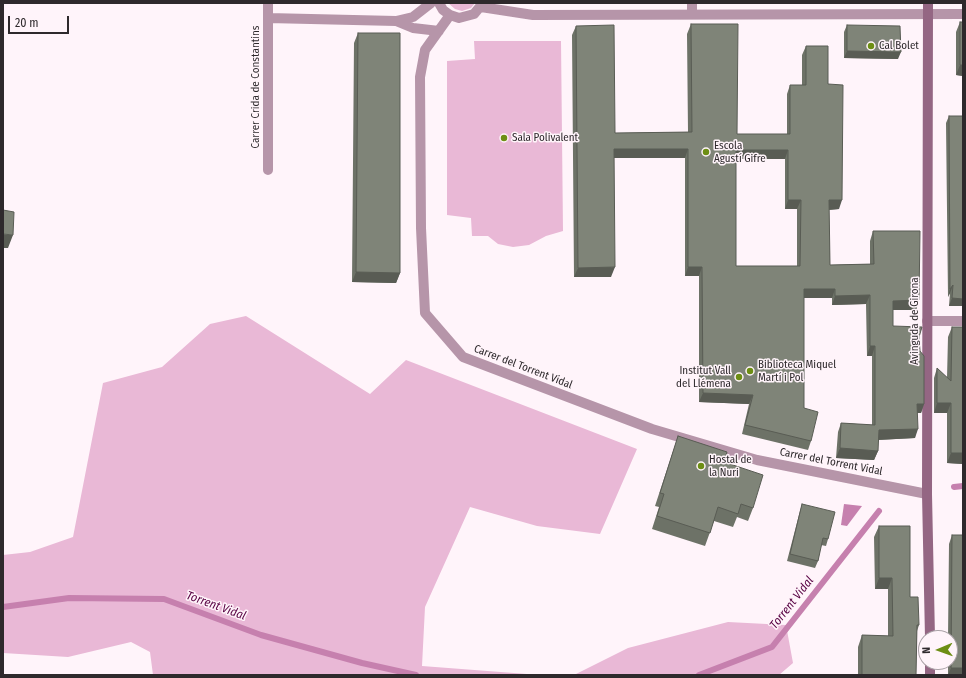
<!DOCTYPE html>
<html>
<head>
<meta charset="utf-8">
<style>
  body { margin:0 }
  #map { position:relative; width:966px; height:678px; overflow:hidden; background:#fff4fa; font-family:"Fira Sans Condensed",sans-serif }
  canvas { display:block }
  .frame { position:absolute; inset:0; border:4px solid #2e292c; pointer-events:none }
  .north { position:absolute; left:918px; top:630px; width:40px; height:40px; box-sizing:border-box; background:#fff4fa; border:1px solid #aba3a8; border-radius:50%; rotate:268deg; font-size:11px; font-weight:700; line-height:16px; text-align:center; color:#2e292c }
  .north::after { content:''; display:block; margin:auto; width:14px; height:18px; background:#6d8e14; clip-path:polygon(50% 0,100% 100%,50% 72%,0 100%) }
  .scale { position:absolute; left:8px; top:16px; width:61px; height:18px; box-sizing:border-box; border:2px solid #2e292c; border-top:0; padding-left:5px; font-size:12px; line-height:14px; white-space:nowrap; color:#2e292c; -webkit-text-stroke:3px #fff4fa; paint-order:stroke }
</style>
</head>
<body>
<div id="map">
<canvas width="966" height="678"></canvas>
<div class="frame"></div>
<div class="north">N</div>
<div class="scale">20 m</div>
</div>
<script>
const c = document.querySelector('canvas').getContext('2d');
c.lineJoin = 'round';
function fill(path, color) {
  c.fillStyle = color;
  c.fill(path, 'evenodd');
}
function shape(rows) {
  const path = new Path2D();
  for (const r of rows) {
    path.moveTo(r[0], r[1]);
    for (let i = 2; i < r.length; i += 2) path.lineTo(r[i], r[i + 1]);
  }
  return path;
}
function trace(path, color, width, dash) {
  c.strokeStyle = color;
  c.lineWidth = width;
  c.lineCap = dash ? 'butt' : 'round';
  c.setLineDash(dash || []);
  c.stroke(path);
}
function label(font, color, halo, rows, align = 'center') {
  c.font = font + ' "Fira Sans Condensed",sans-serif';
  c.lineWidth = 3;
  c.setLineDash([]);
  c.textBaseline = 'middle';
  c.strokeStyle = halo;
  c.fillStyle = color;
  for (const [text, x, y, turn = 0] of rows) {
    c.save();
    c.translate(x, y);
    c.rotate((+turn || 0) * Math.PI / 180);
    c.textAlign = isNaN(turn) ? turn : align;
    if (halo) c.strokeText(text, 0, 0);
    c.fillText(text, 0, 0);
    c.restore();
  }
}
const green = shape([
  [448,3,475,3,471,8,462,11,455,9],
  [474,41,561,41,563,231,546,236,529,245,513,247,498,244,488,236,472,236,471,218,447,215,447,61,475,59],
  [246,316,370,394,406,360,637,449,600,534,537,526,470,507,425,607,422,666,540,675,153,675,150,652,131,642,68,657,3,653,3,555,30,552,73,537,103,383,162,367,210,324],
  [728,622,786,625,793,663,779,675,574,675,628,648]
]);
const water = shape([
  [844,504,862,506,847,526,841,525]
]);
const stream = shape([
  [954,487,963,486],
  [3,607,69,598,164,599,261,635,362,663,416,675],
  [699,675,772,647,879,511]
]);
const minor = shape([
  [439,3,443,10,450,15,459,18,474,14,483,3],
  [692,3,692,14],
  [481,7,533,15,963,14],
  [450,15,425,50,420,77,421,228,425,313,463,357,652,429,757,460,927,494],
  [268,18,396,21,413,17,431,3],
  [396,21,413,28,439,31],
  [268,170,268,3],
  [927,321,963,321]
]);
const secondary = shape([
  [928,3,927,494,930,638],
  [930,662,930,675]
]);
const wall = shape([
  [960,22,963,22,963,76,956,75,956,32],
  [691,24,737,134,787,134,787,94,790,85,802,85,802,55,806,46,828,84,839,209,829,210,830,265,870,264,870,241,873,231,919,300,916,310,893,310,893,326,919,337,920,351,924,404,921,413,917,413,915,438,878,440,878,451,874,460,836,458,838,432,841,423,872,425,872,356,867,356,866,304,832,305,832,298,804,298,804,408,811,441,808,450,742,434,749,404,699,402,699,276,685,276,685,158,614,158,611,277,574,277,572,35,576,26,615,133,688,132,687,34],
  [736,159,785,159,785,209,797,209,797,266,736,266],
  [847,25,898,59,844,58,844,32],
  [358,33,400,273,396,283,352,282,354,43],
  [949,116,963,116,963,306,949,306,950,293,948,297,946,123],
  [952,327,963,327,963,464,947,463,947,413,934,413,934,378,937,368,947,378,948,337],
  [678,436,724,462,753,508,748,521,737,517,733,527,714,521,705,546,652,529,659,507,655,506],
  [802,504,828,539,826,546,821,545,818,561,815,568,787,561,800,511],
  [879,526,910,597,919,625,917,631,916,675,858,675,858,647,862,635,888,636,888,589,875,589,874,537],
  [952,535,963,675,948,675,948,662,950,662,950,638,948,638,949,544]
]);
const shadedWall = shape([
  [847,51,901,52,898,59,844,58],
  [960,65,963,65,963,76,956,75],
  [614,149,688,149,685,158,611,158],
  [736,150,788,150,785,159,733,159],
  [788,200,801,200,797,209,785,209],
  [829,200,842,200,839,209,826,210],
  [3,234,13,235,8,248,3,248],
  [615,267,611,277,574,277,578,268],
  [688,267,702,267,699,276,685,276],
  [356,272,400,273,396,283,352,282],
  [953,285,950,293,948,297,950,289],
  [804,289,835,289,832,298,801,298],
  [870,295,866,304,832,305,835,296],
  [952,298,963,299,963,306,949,306],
  [919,300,916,310,889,310,893,301],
  [870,346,875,346,872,356,867,356],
  [703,393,753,395,749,404,699,402],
  [937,403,951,403,947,413,934,413],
  [917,404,924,404,921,413,913,413],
  [918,429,915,438,876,440,879,430],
  [840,448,878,451,874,460,836,458],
  [951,453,963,453,963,464,947,463],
  [879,578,892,578,888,589,875,589],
  [951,668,963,668,963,675,948,675]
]);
const building = shape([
  [960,22,963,22,963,65,960,65,960,22],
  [691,24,738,24,737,134,790,134,790,85,806,85,806,46,828,46,828,84,843,85,842,200,829,200,830,265,874,264,873,231,920,231,919,300,893,301,893,326,922,327,919,337,920,351,924,356,924,404,917,404,918,429,879,430,878,451,840,448,841,423,875,425,875,346,870,346,870,295,835,296,835,289,804,289,804,408,818,412,811,441,745,425,753,395,703,393,702,267,688,267,688,149,614,149,615,267,578,268,576,26,614,25,615,133,692,132,691,24],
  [736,150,788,150,788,200,801,200,800,266,736,266,736,150],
  [847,25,900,26,901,52,847,51,847,25],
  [358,33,400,33,400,273,356,272,358,33],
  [949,116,963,116,963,299,952,298,953,285,950,289,949,116],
  [3,210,14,212,13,235,3,234,3,210],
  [952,327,963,327,963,453,951,453,951,403,937,403,937,368,951,381,952,327],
  [678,436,727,452,724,462,763,475,753,508,741,504,738,514,718,507,710,533,657,516,664,494,660,493,678,436],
  [802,504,835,512,828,539,823,538,818,561,790,554,802,504],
  [879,526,910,526,910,597,918,597,919,625,917,625,916,675,862,675,862,635,893,636,892,578,879,578,879,526],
  [952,535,963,535,963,668,951,668,952,535]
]);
const markers = [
  [871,46,4,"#6d8e14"],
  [504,138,4,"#6d8e14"],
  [706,152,4,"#6d8e14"],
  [750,371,4,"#6d8e14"],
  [739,377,4,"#6d8e14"],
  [701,466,4,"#6d8e14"]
];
const poiNames = [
  ["Cal Bolet",879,46],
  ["Sala Polivalent",512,138],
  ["Escola",714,146],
  ["Agustí Gifre",714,159],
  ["Biblioteca Miquel",758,365],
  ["Martí i Pol",758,378],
  ["Institut Vall",731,371,"right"],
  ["del Llémena",731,384,"right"],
  ["Hostal de",709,460],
  ["la Nuri",709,473]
];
const streetNames = [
  ["Carrer Crida de Constantins",256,87,-90],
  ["Avinguda de Girona",915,321,-90],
  ["Carrer del Torrent Vidal",523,367,21],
  ["Carrer del Torrent Vidal",831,462,11]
];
const waterNames = [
  ["Torrent Vidal",792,603,-52],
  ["Torrent Vidal",216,606,20]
];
fill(green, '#e9b8d6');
fill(water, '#c680ae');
trace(stream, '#c680ae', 6);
trace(minor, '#b695a9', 10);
trace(secondary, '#946683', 10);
fill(wall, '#6d7267');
fill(shadedWall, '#595c54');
fill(building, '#7f8478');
trace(building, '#595c54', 1);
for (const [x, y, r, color] of markers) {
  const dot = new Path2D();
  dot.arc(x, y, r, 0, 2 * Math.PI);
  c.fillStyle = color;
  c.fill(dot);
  trace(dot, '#fff4fa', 1.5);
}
label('11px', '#2e292c', '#fff4fa', poiNames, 'left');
label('11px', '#2e292c', '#fff4fa', streetNames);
label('italic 12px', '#570042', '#fff4fa', waterNames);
</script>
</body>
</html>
